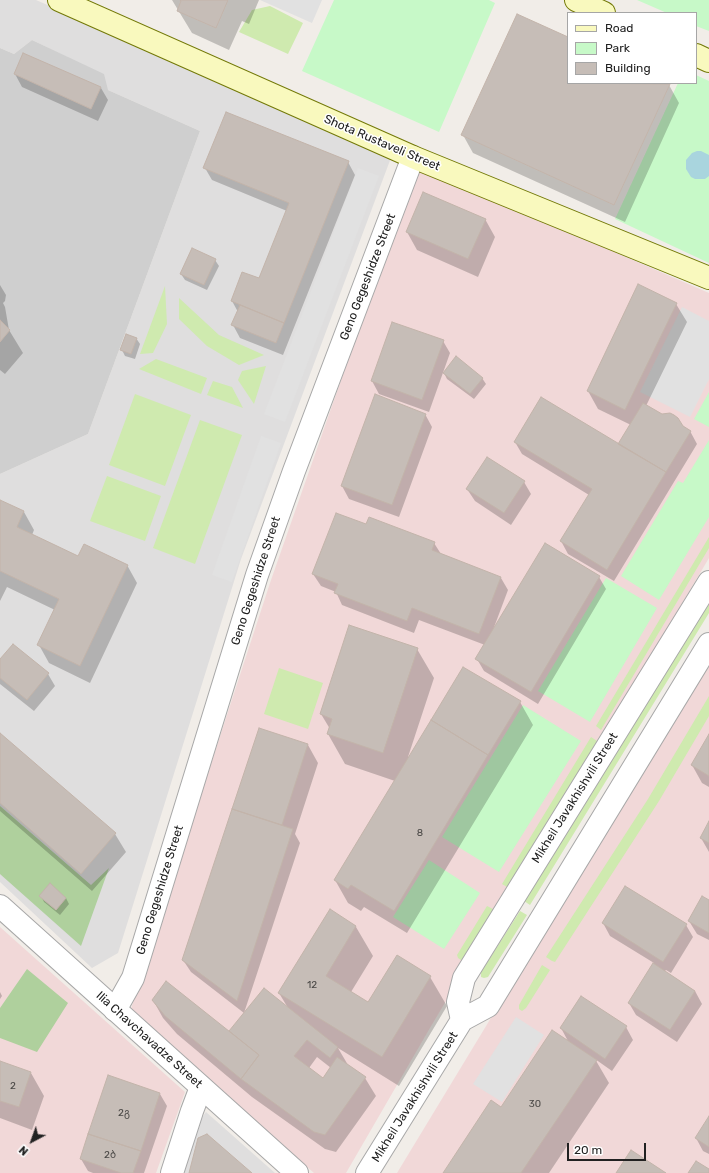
<!DOCTYPE html>
<html>
<head>
<meta charset="utf-8">
<style>
  body { margin:0 }
  #map { position:relative; width:709px; height:1173px; overflow:hidden; background:#f1ede8; font-family:Rubik,sans-serif }
  canvas { display:block }
  .legend { position:absolute; left:567px; top:12px; width:130px; height:72px; box-sizing:border-box; background:#fff; border:1px solid #a6a6a6; margin:0; padding:5px 7px; list-style:none; font-size:12px; color:#212121 }
  .legend li { display:flex; align-items:center; gap:8px; height:20px }
  .legend b { width:20px; border:1px solid #a6a6a6 }
  .north { position:absolute; left:12px; top:1121px; width:40px; height:40px; -webkit-text-stroke:3px #fff; paint-order:stroke; rotate:221deg; font-size:11px; font-weight:700; line-height:16px; text-align:center; color:#212121 }
  .north::after { content:''; display:block; margin:auto; width:14px; height:18px; background:#212121; clip-path:polygon(50% 0,100% 100%,50% 72%,0 100%) }
  .scale { position:absolute; left:567px; top:1143px; width:79px; height:18px; box-sizing:border-box; border:2px solid #212121; border-top:0; padding-left:5px; font-size:12px; line-height:14px; white-space:nowrap; color:#212121; -webkit-text-stroke:3px #fff; paint-order:stroke }
</style>
</head>
<body>
<div id="map">
<canvas width="709" height="1173"></canvas>
<ul class="legend">
<li><b style="height:5px;background:#f9f9be"></b>Road</li>
<li><b style="height:11px;background:#c7f9c8"></b>Park</li>
<li><b style="height:11px;background:#c6bdb7"></b>Building</li>
</ul>
<div class="north">N</div>
<div class="scale">20 m</div>
</div>
<script>
const c = document.querySelector('canvas').getContext('2d');
c.lineJoin = 'round';
function fill(path, color) {
  c.fillStyle = color;
  c.fill(path, 'evenodd');
}
function shape(rows) {
  const path = new Path2D();
  for (const r of rows) {
    path.moveTo(r[0], r[1]);
    for (let i = 2; i < r.length; i += 2) path.lineTo(r[i], r[i + 1]);
  }
  return path;
}
function trace(path, color, width, dash) {
  c.strokeStyle = color;
  c.lineWidth = width;
  c.lineCap = dash ? 'butt' : 'round';
  c.setLineDash(dash || []);
  c.stroke(path);
}
function label(font, color, halo, rows, align = 'center') {
  c.font = font + ' Rubik,"Noto Sans Georgian",sans-serif';
  c.lineWidth = 3;
  c.setLineDash([]);
  c.textBaseline = 'middle';
  c.strokeStyle = halo;
  c.fillStyle = color;
  for (const [text, x, y, turn = 0] of rows) {
    c.save();
    c.translate(x, y);
    c.rotate((+turn || 0) * Math.PI / 180);
    c.textAlign = isNaN(turn) ? turn : align;
    if (halo) c.strokeText(text, 0, 0);
    c.fillText(text, 0, 0);
    c.restore();
  }
}
const residential = shape([
  [0,0,36,0,392,155,241,559,118,953,92,968,0,882,0,474,88,434,200,131,108,90,67,57,32,40,14,54,0,48],
  [206,1112,275,1173,181,1173,192,1131]
]);
const commercial = shape([
  [416,166,709,293,709,558,430,1028,346,1173,314,1173,130,1012,271,580],
  [709,658,709,1173,397,1173],
  [0,927,185,1092,156,1173,0,1173]
]);
const religious = shape([
  [32,40,104,74,108,90,200,131,88,434,0,474,0,48,14,54]
]);
const grass = shape([
  [270,6,303,23,288,54,239,32,252,10],
  [165,286,167,324,153,353,140,354],
  [179,298,219,335,264,355,239,365,207,346,179,319],
  [156,359,207,378,201,394,139,369],
  [266,366,254,404,238,380,242,371],
  [213,381,232,387,243,408,207,395],
  [135,394,191,415,165,486,109,465],
  [200,420,242,435,195,564,153,548],
  [107,476,161,496,145,541,90,521],
  [709,537,709,548,601,730,596,726],
  [709,599,709,613,530,905,524,901],
  [279,668,323,683,308,729,264,714],
  [709,696,709,716,659,801,555,962,552,961,546,957,648,799],
  [591,737,597,741,507,887,502,884],
  [487,906,495,910,465,959,461,960,458,958,457,955],
  [520,911,527,915,488,977,484,978,481,977,481,972],
  [542,965,550,970,526,1008,522,1011,519,1009,519,1005]
]);
const forest = shape([
  [0,806,91,885,109,868,81,946,0,874],
  [27,969,68,1003,37,1052,0,1038,0,1008]
]);
const park = shape([
  [334,0,489,0,495,3,439,132,302,71],
  [637,0,709,0,709,31,696,26,696,13,667,13],
  [696,75,709,81,709,263,615,219,678,83,696,83],
  [709,392,709,427,694,419],
  [709,440,709,517,659,600,621,576,678,481,683,483],
  [606,578,657,608,590,722,538,691],
  [523,705,581,741,499,872,442,837],
  [429,860,480,893,444,949,393,917]
]);
const parking = shape([
  [260,0,322,0,312,23],
  [358,168,379,176,285,422,264,414],
  [682,307,709,321,709,379,690,417,640,392],
  [261,436,281,443,232,582,212,575],
  [516,1017,544,1035,502,1102,473,1084]
]);
const water = shape([
  [697,151,701,151,709,155,709,176,705,179,695,179,691,177,686,169,686,160,692,153]
]);
const shadow = shape([
  [172,0,259,0,249,24,242,21,229,50,192,33],
  [568,38,568,83,665,83,669,85,679,103,625,222,473,153,463,135],
  [15,74,101,88,108,100,98,121,22,87],
  [348,162,355,175,283,355,240,338,233,325,238,312,232,301,259,279,287,211,212,180,205,168],
  [485,219,495,237,478,277,417,250,407,232],
  [215,260,219,266,207,290,185,280,181,274],
  [0,285,6,295,5,301,3,303,5,307,9,330,23,353,5,374,0,370],
  [676,304,687,322,646,406,690,431,697,444,614,581,568,554,561,541,589,495,522,454,515,442,618,445,631,425,598,409,588,391],
  [136,338,140,344,135,359,125,356,122,350],
  [443,341,450,353,429,412,379,394,372,381],
  [444,373,482,378,486,384,474,399,447,379],
  [425,414,432,427,399,517,349,499,342,486],
  [524,482,531,494,511,525,475,501,467,489],
  [0,501,24,512,34,530,32,535,79,557,127,565,137,583,90,683,49,663,39,645,55,610,7,587,0,601],
  [367,525,434,543,441,554,501,578,508,590,493,630,599,577,606,589,538,704,484,671,477,659,485,645,419,620,414,633,342,605,336,592,321,586,313,574],
  [417,649,434,678,408,757,520,702,533,725,407,933,364,907,361,911,348,903,335,880,395,781,345,764,328,734,330,729,321,714],
  [0,661,48,674,55,686,34,711,0,684],
  [260,729,308,745,318,763,295,834,300,843,244,1013,191,972,183,960],
  [0,734,115,834,126,852,92,891,0,811],
  [709,736,709,787,702,783,692,765],
  [709,823,709,852,701,838],
  [41,896,66,898,69,904,60,915,44,902],
  [709,901,709,940,697,934,689,921],
  [330,911,356,927,373,956,351,992,368,1003,430,977,447,1006,399,1086,338,1048,348,1065,365,1078,376,1096,336,1152,325,1149,252,1097,177,1034,163,1018,153,1000,230,1032,264,989,288,1008,279,993],
  [317,1057,331,1068,324,1080,309,1068],
  [603,923,686,925,693,937,671,973,666,970,664,972,695,991,702,1004,677,1042,636,1015,629,1003,654,963,610,936],
  [0,992,2,996,0,999],
  [626,1027,633,1040,612,1071,595,1059,609,1083,549,1173,444,1173,501,1109,569,1043,561,1028],
  [0,1062,31,1073,44,1096,32,1130,0,1118],
  [160,1094,167,1106,144,1173,93,1173,88,1171,81,1159],
  [709,1118,709,1154,703,1151,696,1138]
]);
const building = shape([
  [180,0,228,0,216,28,177,11,181,1,180,0],
  [517,14,568,37,568,83,670,84,614,205,461,135,517,14],
  [23,53,101,87,91,109,14,74,23,53],
  [226,112,349,161,284,323,231,301,242,272,259,278,289,203,203,168,226,112],
  [423,192,486,219,468,259,406,232,423,192],
  [192,248,216,259,204,285,180,274,192,248],
  [638,284,677,303,625,410,587,391,638,284],
  [240,305,284,323,276,343,231,325,240,305],
  [0,320,10,330,0,342,0,320],
  [392,322,444,340,422,400,371,381,392,322],
  [126,334,137,338,131,354,120,350,126,334],
  [456,356,483,378,470,394,443,373,456,356],
  [375,394,426,414,392,505,341,486,375,394],
  [541,397,666,472,607,570,560,541,592,489,514,442,541,397],
  [643,403,662,414,670,413,674,415,678,418,683,426,691,431,666,472,618,444,643,403],
  [487,457,525,481,504,513,466,489,487,457],
  [0,500,24,511,17,527,78,556,84,544,128,565,80,666,37,645,59,599,0,571,0,500],
  [336,513,366,524,369,517,435,542,432,550,501,577,479,634,412,608,407,621,334,593,338,584,312,574,336,513],
  [545,543,600,576,531,692,475,659,545,543],
  [349,625,418,648,383,753,327,734,332,719,320,714,349,625],
  [13,644,49,673,27,700,0,678,0,659,13,644],
  [463,667,521,701,488,755,431,720,463,667],
  [431,720,488,755,394,911,351,885,348,889,334,880,431,720],
  [259,728,308,744,282,825,232,809,259,728],
  [0,733,116,833,81,874,0,803,0,733],
  [709,734,709,776,691,765,709,734],
  [232,809,293,829,237,1001,182,960,232,809],
  [709,821,709,843,700,838,709,821],
  [50,883,66,898,56,910,39,896,50,883],
  [625,886,687,924,663,962,602,923,625,886],
  [702,896,709,900,709,933,688,921,702,896],
  [330,909,356,926,326,976,368,1002,397,955,431,976,382,1057,278,993,330,909],
  [653,963,695,991,670,1030,628,1003,653,963],
  [166,981,259,1055,241,1079,165,1016,152,1000,166,981],
  [264,988,338,1047,330,1058,307,1040,294,1056,323,1078,337,1057,366,1077,325,1135,314,1132,241,1079,259,1055,229,1031,264,988],
  [581,996,627,1026,605,1059,560,1028,581,996],
  [552,1030,597,1060,521,1173,443,1173,491,1100,501,1107,552,1030],
  [0,1061,31,1072,19,1107,0,1101,0,1061],
  [108,1075,160,1093,141,1151,88,1134,108,1075],
  [709,1116,709,1147,695,1138,709,1116],
  [88,1134,141,1151,133,1173,121,1173,80,1159,88,1134],
  [207,1134,252,1173,189,1173,198,1138,207,1134],
  [631,1150,666,1173,616,1173,631,1150],
  [696,1161,709,1169,709,1173,688,1173,696,1161]
]);
const minor = shape([
  [115,1010,133,978,257,575,294,471,413,157],
  [172,1173,192,1111,201,1087]
]);
const tertiary = shape([
  [0,906,297,1173],
  [462,1020,458,1002,464,978,709,582],
  [367,1173,462,1020,488,1006,709,644]
]);
const secondary = shape([
  [59,0,413,157,709,278],
  [576,0,604,13],
  [696,55,709,61]
]);
const numberNames = [
  ["8",420,833],
  ["12",312,985],
  ["2",13,1086],
  ["30",535,1104],
  ["2გ",124,1113],
  ["2ბ",110,1155]
];
const streetNames = [
  ["Shota Rustaveli Street",382,143,23],
  ["Geno Gegeshidze Street",368,277,-69],
  ["Geno Gegeshidze Street",256,581,-72],
  ["Mikheil Javakhishvili Street",575,798,-58],
  ["Geno Gegeshidze Street",160,890,-73],
  ["Ilia Chavchavadze Street",149,1040,42],
  ["Mikheil Javakhishvili Street",415,1097,-58]
];
fill(residential, '#dfdede');
fill(commercial, '#f1d8d8');
fill(religious, '#cfcfcf');
fill(grass, '#cfeaaf');
fill(forest, '#afd09d');
fill(park, '#c7f9c8');
fill(parking, '#e1e1e1');
fill(water, '#a9d5de');
fill(shadow, '#0003');
fill(building, '#c6bdb7');
trace(building, '#c3b4aa', 1);
trace(minor, '#a8a8a8', 24);
trace(tertiary, '#a8a8a8', 24);
trace(secondary, '#737907', 24);
trace(minor, '#fff', 22);
trace(tertiary, '#fff', 22);
trace(secondary, '#f9f9be', 22);
label('10px', '#4a4846', null, numberNames);
label('12px', '#212121', '#fff', streetNames);
</script>
</body>
</html>
